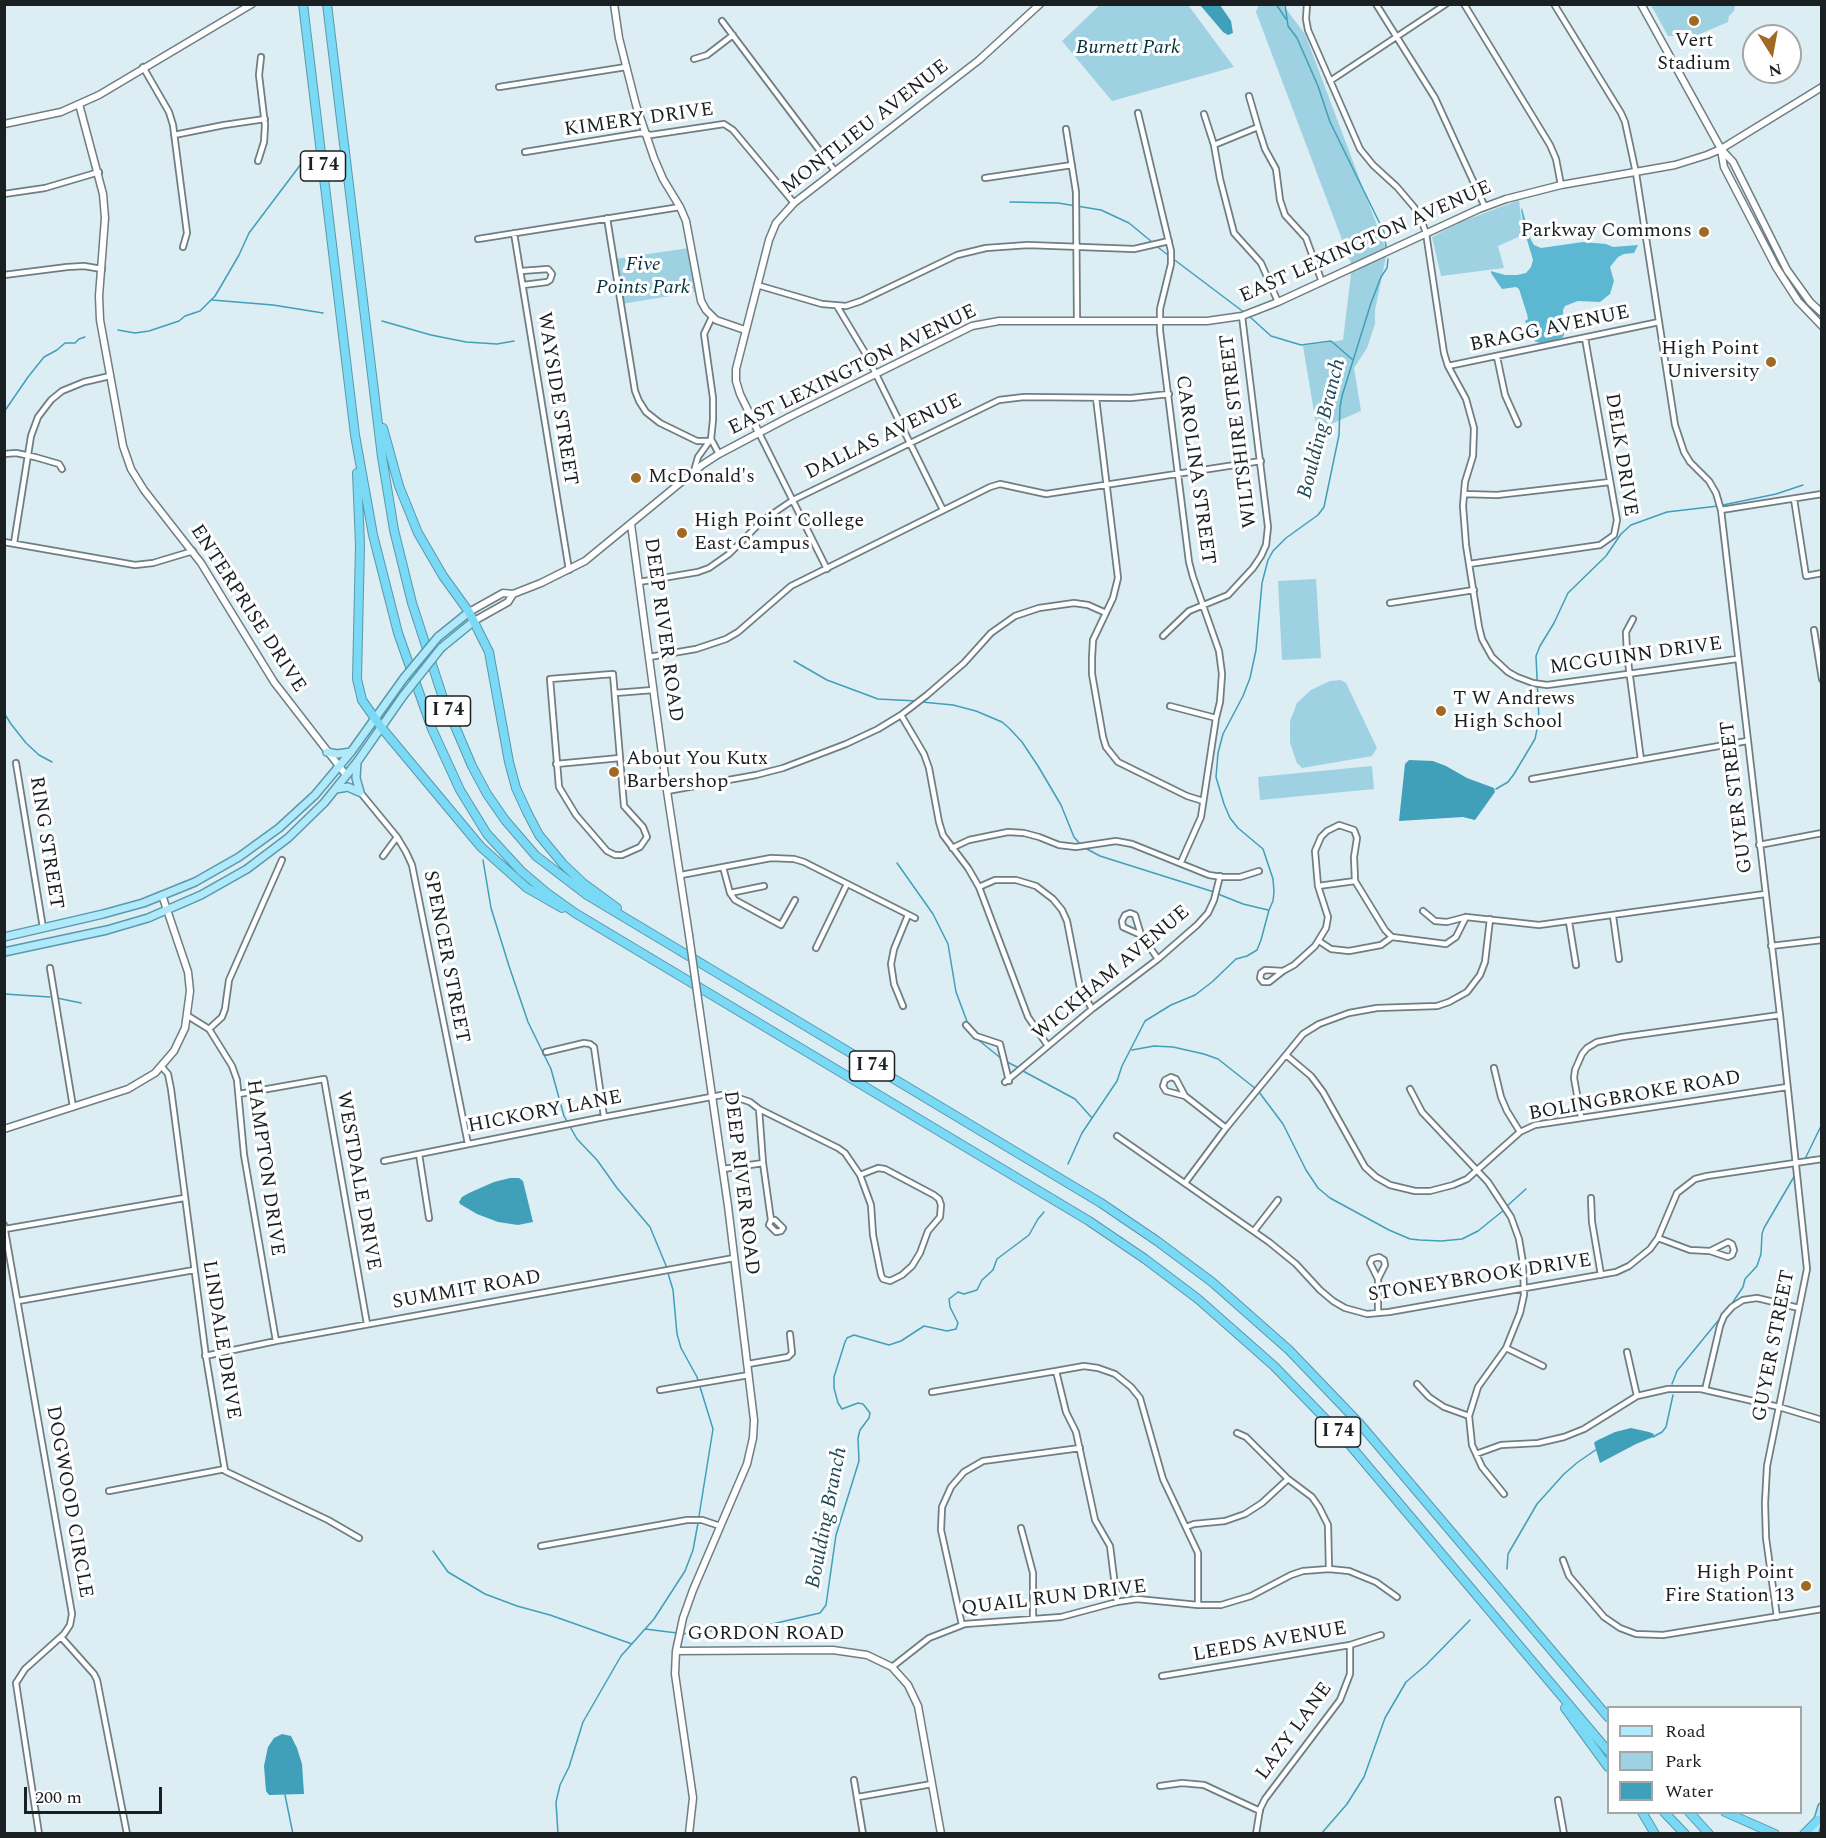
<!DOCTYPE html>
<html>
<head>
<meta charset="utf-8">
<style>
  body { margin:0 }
  #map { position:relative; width:1826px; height:1838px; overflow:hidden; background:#dcedf3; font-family:Spectral,serif }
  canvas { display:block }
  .frame { position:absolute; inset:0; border:6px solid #1a2022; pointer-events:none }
  .legend { position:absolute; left:1607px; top:1706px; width:195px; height:108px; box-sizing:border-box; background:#fff; border:2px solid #a3a6a7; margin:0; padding:8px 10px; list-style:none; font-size:18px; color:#1a2022 }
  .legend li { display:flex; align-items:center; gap:12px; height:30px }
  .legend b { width:30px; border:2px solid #a3a6a7 }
  .north { position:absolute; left:1742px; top:24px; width:60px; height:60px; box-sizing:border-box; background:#fff; border:2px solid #a3a6a7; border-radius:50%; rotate:169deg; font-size:16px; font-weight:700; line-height:24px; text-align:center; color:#1a2022 }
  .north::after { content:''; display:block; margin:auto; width:21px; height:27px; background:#a06a24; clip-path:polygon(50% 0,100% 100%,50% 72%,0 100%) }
  .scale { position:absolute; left:24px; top:1787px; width:138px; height:27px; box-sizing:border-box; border:3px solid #1a2022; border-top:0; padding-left:8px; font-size:18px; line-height:21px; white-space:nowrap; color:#1a2022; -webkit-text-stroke:4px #fff; paint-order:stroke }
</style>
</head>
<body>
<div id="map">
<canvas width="1826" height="1838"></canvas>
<div class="frame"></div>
<ul class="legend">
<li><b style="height:8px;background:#afe9fa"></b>Road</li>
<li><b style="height:16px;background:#9ed1e1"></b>Park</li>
<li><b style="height:16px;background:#409fb9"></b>Water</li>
</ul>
<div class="north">N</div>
<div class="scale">200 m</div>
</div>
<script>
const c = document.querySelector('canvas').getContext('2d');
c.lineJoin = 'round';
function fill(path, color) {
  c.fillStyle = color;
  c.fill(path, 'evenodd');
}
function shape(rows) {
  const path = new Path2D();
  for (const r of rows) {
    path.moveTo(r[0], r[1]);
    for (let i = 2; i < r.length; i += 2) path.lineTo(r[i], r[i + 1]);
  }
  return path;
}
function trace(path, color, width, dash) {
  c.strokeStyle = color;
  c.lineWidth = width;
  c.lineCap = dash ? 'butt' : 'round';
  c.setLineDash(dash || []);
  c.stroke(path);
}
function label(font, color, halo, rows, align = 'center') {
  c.font = font + ' Spectral,serif';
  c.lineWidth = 6;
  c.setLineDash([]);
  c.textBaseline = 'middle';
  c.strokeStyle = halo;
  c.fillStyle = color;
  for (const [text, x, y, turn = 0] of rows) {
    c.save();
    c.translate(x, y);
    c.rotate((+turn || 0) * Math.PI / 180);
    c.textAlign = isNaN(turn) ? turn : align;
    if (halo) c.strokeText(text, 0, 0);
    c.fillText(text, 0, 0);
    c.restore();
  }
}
const green = shape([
  [1100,5,1188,5,1234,67,1112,101,1062,41],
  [1259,5,1283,5,1305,34,1387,252,1375,310,1375,324,1367,348,1354,368,1361,411,1317,430,1303,346,1343,340,1352,266,1256,12],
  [1651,5,1740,5,1735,6,1734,11,1729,16,1728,22,1695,36,1668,36],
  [1519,200,1523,235,1498,246,1504,268,1441,276,1432,237,1461,222],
  [689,248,695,292,621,304,614,259],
  [1316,579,1321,658,1282,660,1278,581],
  [1341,680,1346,683,1377,748,1372,756,1302,768,1297,763,1290,743,1290,721,1297,703,1311,690,1330,681],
  [1372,766,1374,789,1260,800,1258,777]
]);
const forest = shape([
  [1522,208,1531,240,1534,245,1541,248,1583,242,1606,244,1613,247,1638,245,1634,253,1624,254,1618,257,1610,267,1614,281,1610,294,1600,302,1578,301,1565,306,1563,310,1564,335,1562,338,1543,344,1534,341,1525,321,1528,319,1527,314,1519,289,1516,287,1502,289,1491,273,1491,271,1505,275,1517,275,1526,273,1531,267,1533,260,1525,233,1521,210]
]);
const water = shape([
  [1200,5,1220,5,1231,21,1233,33,1228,35,1223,32],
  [1409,760,1433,761,1446,766,1467,778,1494,788,1495,792,1475,820,1463,817,1399,821,1405,764],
  [510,1178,519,1178,523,1181,533,1222,518,1225,498,1222,477,1214,460,1204,459,1202,462,1197,469,1193,494,1182],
  [1631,1428,1649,1432,1654,1434,1653,1437,1636,1444,1600,1463,1594,1443,1596,1441,1615,1432],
  [282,1734,291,1736,297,1748,302,1764,304,1794,269,1795,266,1791,264,1766,268,1747,274,1738]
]);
const stream = shape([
  [1276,4,1286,19],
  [1285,4,1288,26,1297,38,1318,86,1330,122,1384,232,1386,247],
  [1010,202,1058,203,1101,210,1129,223,1152,242],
  [1155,245,1168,255],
  [1172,258,1245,313],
  [212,300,273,305,323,313],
  [1249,316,1271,336,1301,345,1331,341,1353,360],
  [382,321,431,335,466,342,497,344,514,341],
  [118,330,135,333,149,331,179,321,185,316,200,311,215,296,221,286,239,255,249,233,301,164],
  [4,412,28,377,44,357,57,350,65,343,75,343,79,339,85,337],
  [1723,505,1776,494,1803,485],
  [794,661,827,680,878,699,917,701],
  [922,702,953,705,976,711,1002,722,1009,728,1022,742,1038,766,1061,805,1074,837,1081,845],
  [4,713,11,724,26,743,39,755,52,762],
  [1496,789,1508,782,1514,774,1535,739,1539,720,1536,656,1540,646,1554,623,1568,593,1606,556,1621,534,1631,525,1667,512,1718,506],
  [1085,848,1100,856,1214,892],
  [483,860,491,908,509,966,528,1022,551,1069,564,1116,577,1139,597,1160,617,1188,650,1227,667,1268],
  [897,863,933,914,948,944,956,992,968,1024],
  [1218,894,1243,904,1268,910],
  [4,994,50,997],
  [57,998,81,1003],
  [976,1038,1003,1060],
  [1132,1050,1154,1046,1173,1047,1204,1054,1218,1059,1256,1089],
  [1007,1062,1019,1068],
  [1023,1071,1075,1099,1092,1118],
  [1259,1092,1283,1124,1306,1170,1318,1188,1330,1198,1389,1230,1410,1239,1420,1240,1441,1241,1462,1239,1478,1231,1504,1210],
  [1804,1161,1822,1124],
  [1068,1164,1082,1133,1117,1081,1122,1066,1145,1021,1171,1005,1195,995,1212,982,1236,959,1247,956,1257,950,1261,940,1269,910,1273,901,1274,892,1273,879,1263,849,1238,828,1230,818,1224,804,1216,777,1218,753,1223,734,1243,696,1250,678,1256,650,1262,583,1268,560,1273,551,1286,538,1318,515,1324,507,1339,435,1340,407,1342,396,1371,303,1381,277,1387,268,1388,259],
  [1507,1206,1526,1189],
  [668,1273,673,1290,677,1334,681,1348,697,1377,713,1429,699,1516],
  [1731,1305,1743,1287,1745,1279,1757,1266,1761,1254,1762,1234,1764,1228,1795,1175],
  [1672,1384,1677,1371,1722,1316],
  [1653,1437,1662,1432,1666,1427,1673,1395],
  [433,1551,448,1572,485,1594,517,1606,550,1615,632,1644],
  [1507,1569,1508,1554,1537,1504,1564,1474,1578,1462,1597,1449],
  [645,1629,677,1633],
  [682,1634,772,1624,820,1613,826,1605,836,1535,859,1461,858,1438,860,1430,869,1418,870,1413,863,1404,858,1403,842,1409,838,1403,834,1388,834,1377,845,1342,847,1338,854,1335,889,1345,901,1341,924,1326,947,1331,956,1329,958,1323,950,1307,949,1299,958,1292,964,1294,977,1290,982,1280,993,1270,997,1259,1029,1235,1038,1219,1044,1212],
  [285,1795,293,1834],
  [558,1834,556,1802,560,1785,569,1767,583,1722,621,1656,654,1619,685,1571,693,1550,698,1523],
  [1321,1834,1347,1804,1364,1777,1385,1718,1406,1682,1426,1665,1470,1620]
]);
const street = shape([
  [1307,4,1306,19,1308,30,1360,149,1373,165,1397,187,1414,207,1421,219,1426,233,1444,353,1448,366,1466,399,1474,428,1473,456,1465,482,1463,506,1466,545,1479,627,1482,639,1492,657,1508,672,1517,677,1533,683,1547,685,1737,659],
  [1376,4,1435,98,1485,207],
  [1464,4,1550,145,1556,159,1561,185],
  [1554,4,1621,113,1625,122,1636,173,1675,425,1684,452,1690,462,1709,481,1716,493,1721,510,1780,1015,1807,1269,1767,1466,1765,1503,1766,1538,1777,1617],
  [722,21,835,171],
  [694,59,707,55,733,35],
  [143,67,169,112,173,125,187,233,183,247],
  [1330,81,1446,4],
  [499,87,626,67],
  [1249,96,1258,127],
  [1138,113,1171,251,1171,264,1160,309,1160,331,1189,562,1193,577,1219,651,1222,674,1220,702,1216,718,1201,817,1181,862],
  [1204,114,1214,145],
  [1066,129,1076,192,1077,321],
  [174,135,224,125,265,119],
  [525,152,641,133,651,135,724,124,733,130,794,203],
  [258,161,264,142,265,125,259,75,261,57],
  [985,178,1072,165],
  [4,194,45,188,99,172],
  [607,218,635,391,639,401,646,412,660,423,697,441,708,441],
  [514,233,569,570],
  [478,239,680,207],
  [521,271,548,269,552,274,550,280,547,282,523,285],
  [4,275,67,267,84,266,102,269],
  [757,285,822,304,846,306,861,301,957,255,986,248,1028,245,1134,249,1169,241],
  [1278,302,1261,263,1234,233,1220,179,1214,145,1258,127,1265,149,1276,169,1280,200,1285,215,1306,238,1322,282],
  [837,306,867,356,943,510],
  [1497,357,1505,395,1518,424],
  [1448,366,1659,322],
  [1096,398,1118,578,1113,598,1093,640,1092,658,1092,674,1103,737,1106,747,1118,762,1187,796,1203,801],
  [759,433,827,569],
  [711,439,719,454],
  [4,454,16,453,35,457,59,464,62,469],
  [694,471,698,457,711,439,713,420,713,398,704,334,712,317],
  [1464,494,1497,495,1610,482],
  [1794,499,1806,576,1822,573],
  [1721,510,1822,494],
  [4,542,135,565,153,563,193,551],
  [14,543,31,436,38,417,51,400,62,391,84,382,110,376],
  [1469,564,1600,545,1614,535,1617,520,1585,338],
  [639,582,698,572,709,568,729,554,762,521,793,500,999,400,1024,397,1131,398,1169,394],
  [1390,603,1474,590],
  [1633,619,1626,632,1627,654,1641,760],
  [1814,630,1822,679],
  [1163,636,1189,611,1228,595,1253,568,1261,556,1266,545,1268,527,1242,316],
  [649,657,696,649,726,639,738,632,791,586,990,487,1000,484,1046,494,1261,461],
  [613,674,624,806,643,827,647,837,640,847,622,855,615,855,607,851,576,815,559,787,550,679,613,674],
  [615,693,653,690],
  [1170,706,1216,718],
  [901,715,924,754,929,768,939,822,943,835,968,868,979,887,1028,1017,1048,1046],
  [16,763,43,928],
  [556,764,620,758],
  [1532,779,1747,741],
  [667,791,756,775,783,768,846,744,878,729,901,715,927,695,964,663,991,633,1015,616,1039,608,1074,603,1088,605,1106,613],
  [360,792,397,837,406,852,412,865,468,1144],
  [1759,845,1822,833],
  [952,848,969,840,1008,832,1024,833,1039,837,1059,845,1076,847,1116,841,1132,844,1209,875,1222,877,1240,877,1259,871],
  [383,856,397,837],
  [723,867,730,893,735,900,781,925,795,900],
  [681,875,771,858,794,859,804,862,915,918],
  [1318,886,1355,881],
  [979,887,995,880,1016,880,1036,886,1053,899,1062,910,1067,921,1080,988,1092,1009],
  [730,893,764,886],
  [1423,911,1435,921,1447,922,1466,917,1539,925,1765,894],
  [1613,916,1619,959],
  [1569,922,1576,965],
  [1141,935,1123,927,1122,921,1125,915,1130,913,1135,915,1141,935,1158,959],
  [1319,941,1331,949,1349,951,1381,945,1392,937],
  [1771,946,1822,940],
  [816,948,847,884],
  [50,968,73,1107],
  [1283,971,1269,982,1263,982,1260,978,1261,973,1265,970,1283,971,1294,965,1315,946,1326,928,1328,917,1318,886,1315,851,1321,837,1327,831,1339,825,1354,830,1357,838,1354,857,1355,881,1385,930,1392,937,1446,944,1456,937,1466,917],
  [903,1006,894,984,891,964,894,949,908,915],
  [188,1016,209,1029,232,1066,237,1080,244,1155,276,1341],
  [966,1025,976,1036,1000,1044,1009,1081],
  [209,1029,222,1017,225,1009,229,980,282,860],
  [546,1052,584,1043,590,1044,594,1047,604,1117],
  [1286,1055,1311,1076,1323,1092,1365,1167,1376,1177,1390,1185,1415,1191,1430,1191,1453,1185,1467,1179,1520,1132,1535,1125,1787,1087],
  [162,1067,168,1074,171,1089,206,1357,225,1471,328,1520,359,1538],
  [1494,1068,1501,1097,1507,1111,1520,1132],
  [1005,1082,1092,1009,1158,959,1197,925,1208,913,1214,900,1220,876],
  [1410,1089,1422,1112,1488,1182,1511,1217,1519,1239,1523,1263,1524,1295,1520,1313,1506,1348,1478,1387,1469,1416,1472,1445,1482,1467,1504,1494],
  [239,1094,324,1079,367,1324],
  [1185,1096,1166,1091,1163,1086,1165,1080,1171,1077,1176,1079,1185,1096,1226,1128],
  [759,1109,763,1163,771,1220,769,1225,776,1232,781,1231,783,1228,775,1220,771,1220],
  [1581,1117,1574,1078,1575,1070,1582,1054,1587,1048,1597,1042,1622,1037,1780,1015],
  [1117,1136,1269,1242,1296,1264,1320,1290,1333,1301,1345,1308,1367,1314,1389,1312,1616,1272,1629,1266,1650,1249,1658,1238,1677,1193,1695,1179,1707,1176,1822,1159],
  [419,1154,429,1218],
  [384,1161,604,1117,727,1094,750,1102,759,1109,838,1148,845,1153,860,1175],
  [878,1168,885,1169,934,1195,939,1199,941,1205,940,1217,928,1231,920,1253,912,1266,902,1275,890,1281,883,1279,881,1275,873,1235,871,1205,860,1175,878,1168],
  [723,1169,763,1163],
  [1185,1183,1226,1128,1303,1034,1319,1024,1349,1013,1377,1008,1437,1006,1449,1002,1467,992,1480,975,1485,962,1490,919],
  [1591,1198,1592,1222,1601,1275],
  [4,1225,72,1614,70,1625,64,1634,25,1669,16,1683,39,1834],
  [5,1229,184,1198],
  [1254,1231,1278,1200],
  [1658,1238,1690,1250,1710,1251,1728,1242,1732,1244,1734,1250,1732,1255,1728,1257,1710,1251],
  [1378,1279,1385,1265,1384,1260,1379,1257,1372,1259,1370,1263,1378,1279,1378,1313],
  [18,1301,194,1270],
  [1506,1348,1543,1366],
  [1627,1352,1637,1396],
  [205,1356,276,1341,734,1258],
  [748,1364,788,1357,792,1353,790,1334],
  [1056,1371,1084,1366,1098,1368,1115,1374,1131,1387,1140,1398,1163,1479,1198,1553,1198,1605],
  [1417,1384,1429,1397,1444,1407,1469,1416],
  [660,1390,749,1375],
  [1705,1390,1720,1326,1724,1316,1732,1307,1743,1300,1757,1298,1799,1308],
  [932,1392,1056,1371,1066,1412,1076,1432,1095,1520,1110,1546,1117,1602],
  [1237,1433,1246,1437,1288,1479,1312,1497,1319,1507,1328,1525,1329,1569],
  [1476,1454,1501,1445,1538,1443,1564,1437,1584,1429,1637,1396,1668,1389,1701,1389,1779,1407,1822,1420],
  [109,1491,225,1469],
  [1186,1527,1194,1524,1225,1521,1245,1514,1262,1503,1288,1479],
  [1021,1528,1033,1573,1033,1619],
  [541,1546,687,1520,702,1520,720,1526],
  [1563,1560,1569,1576,1604,1617,1620,1628,1636,1634,1663,1635,1822,1609],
  [962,1625,941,1530,942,1507,951,1487,964,1472,983,1461,1080,1448],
  [61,1637,94,1674,97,1680,127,1834],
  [892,1667,929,1638,965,1624,1061,1617,1117,1602,1137,1599,1198,1605,1221,1605,1251,1596,1291,1575,1303,1571,1329,1569,1349,1571,1376,1582,1397,1597],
  [1162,1676,1350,1645,1381,1635],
  [854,1780,863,1834],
  [1160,1786,1182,1783,1204,1785,1260,1811],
  [858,1797,932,1784],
  [1558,1800,1564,1834],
  [1256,1834,1260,1809,1265,1799,1340,1700,1350,1674,1350,1645]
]);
const secondary = shape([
  [614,4,619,38,636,105,654,158,663,179,680,207,686,221,701,301,706,310,716,320,745,330],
  [1641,4,1721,149,1733,162,1787,270,1810,302,1822,313],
  [79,104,103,194,105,218,99,296,100,320,123,446,131,469,144,490,201,563,274,682,346,775],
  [4,124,61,112,99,95,252,4],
  [1721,150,1724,167,1776,267,1798,301,1822,326],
  [759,433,740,394,736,381,736,369,769,240,776,223,794,203,979,60,1040,4],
  [631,524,667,791,689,935],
  [469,612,503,593,513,594,541,583,585,561,702,465,719,454,789,417,972,326,999,321,1207,321,1242,316,1278,302,1479,209,1506,199,1561,185,1675,165,1707,155,1721,149,1822,87],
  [474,621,508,602,513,594],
  [4,1129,128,1089,155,1073,174,1051,185,1028,190,991,188,972,162,895],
  [676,1651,833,1650,867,1655,892,1667,908,1685,918,1706,941,1834],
  [689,1834,693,1798,675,1674,676,1651,683,1618,693,1590,747,1464,753,1438,754,1420,728,1206,699,1006]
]);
const primary = shape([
  [438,637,469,612],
  [441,648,474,621],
  [327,752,337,754,351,752],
  [357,762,356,778,360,792],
  [336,789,348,787,359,792],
  [4,937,103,914,143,903,195,882,239,857,279,828,315,795,351,752,404,678],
  [4,952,107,930,148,918,201,895,247,869,288,838,324,803,357,762,403,696],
  [1814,1834,1822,1807]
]);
const highway = shape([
  [303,4,355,435,373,535,398,633,432,729,460,790,487,834,521,871,547,893,575,913,1089,1221,1145,1259,1198,1299,1274,1366,1344,1438,1608,1751],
  [327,4,382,457,394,530,412,603,443,698,472,766,487,794,505,820,536,856,587,895,1101,1203,1157,1241,1212,1282,1289,1350,1360,1424,1608,1717],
  [383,428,399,486,418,533,443,576,469,612,489,652,509,762,516,788,527,812,539,835,563,864,583,883,617,908],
  [357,473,360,545,357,679,362,700,381,727,481,847,527,888,562,908],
  [1565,1708,1608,1767],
  [1642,1812,1655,1834],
  [1664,1812,1685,1834],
  [1689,1812,1709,1834],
  [1725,1812,1775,1834],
  [1804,1834,1818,1820]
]);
const secondaryBridge = shape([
  [689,935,699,1006]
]);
const primaryBridge = shape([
  [404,678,438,637],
  [403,696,441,648]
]);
const markers = [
  [1694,21,6,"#a06a24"],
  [1704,232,6,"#a06a24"],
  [1771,362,6,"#a06a24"],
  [636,478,6,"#a06a24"],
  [682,533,6,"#a06a24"],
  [1441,711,6,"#a06a24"],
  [614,772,6,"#a06a24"],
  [1806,1586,6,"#a06a24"]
];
const shields = [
  [323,166,45],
  [448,711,45],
  [872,1066,45],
  [1338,1432,45]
];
const shieldNames = [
  ["I 74",323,166],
  ["I 74",448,711],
  ["I 74",872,1066],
  ["I 74",1338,1432]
];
const poiNames = [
  ["Vert",1694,42,"center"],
  ["Stadium",1694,65,"center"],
  ["Parkway Commons",1692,232,"right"],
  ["High Point",1759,350,"right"],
  ["University",1759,373,"right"],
  ["McDonald's",648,478],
  ["High Point College",694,522],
  ["East Campus",694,545],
  ["T W Andrews",1453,700],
  ["High School",1453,723],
  ["About You Kutx",626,760],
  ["Barbershop",626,783],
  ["High Point",1794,1574,"right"],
  ["Fire Station 13",1794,1597,"right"]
];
const parkNames = [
  ["Burnett Park",1128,49],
  ["Five",643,266],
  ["Points Park",643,289]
];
const streetNames = [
  ["KIMERY DRIVE",639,121,-8],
  ["MONTLIEU AVENUE",866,128,-38],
  ["EAST LEXINGTON AVENUE",1366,243,-24],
  ["BRAGG AVENUE",1550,330,-12],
  ["EAST LEXINGTON AVENUE",853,371,-26],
  ["WAYSIDE STREET",556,399,81],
  ["WILTSHIRE STREET",1240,431,-97],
  ["DALLAS AVENUE",884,438,-26],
  ["DELK DRIVE",1620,455,81],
  ["CAROLINA STREET",1194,470,82],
  ["ENTERPRISE DRIVE",247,609,57],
  ["DEEP RIVER ROAD",662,630,82],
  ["MCGUINN DRIVE",1636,657,-8],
  ["GUYER STREET",1738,797,-97],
  ["RING STREET",45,843,81],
  ["SPENCER STREET",445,957,79],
  ["WICKHAM AVENUE",1112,974,-40],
  ["BOLINGBROKE ROAD",1635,1097,-10],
  ["HICKORY LANE",545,1113,-11],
  ["HAMPTON DRIVE",264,1168,82],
  ["WESTDALE DRIVE",357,1181,80],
  ["DEEP RIVER ROAD",740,1183,83],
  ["STONEYBROOK DRIVE",1480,1279,-9],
  ["SUMMIT ROAD",467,1291,-10],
  ["LINDALE DRIVE",220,1340,81],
  ["GUYER STREET",1775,1346,-79],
  ["DOGWOOD CIRCLE",68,1502,80],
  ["QUAIL RUN DRIVE",1054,1599,-7],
  ["GORDON ROAD",766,1635],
  ["LEEDS AVENUE",1270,1643,-10],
  ["LAZY LANE",1295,1732,-54]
];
const waterNames = [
  ["Boulding Branch",1323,429,-76],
  ["Boulding Branch",828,1518,-79]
];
fill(green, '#9ed1e1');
fill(forest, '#5cb8d2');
fill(water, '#409fb9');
trace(stream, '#409fb9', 1.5);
trace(street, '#6f7e83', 8);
trace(secondary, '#6f7e83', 9);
trace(primary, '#5899ac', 10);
trace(highway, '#5899ac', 10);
trace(street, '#fff', 4.5);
trace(secondary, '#fff', 6);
trace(primary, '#afe9fa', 7);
trace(highway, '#7adaf6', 8);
trace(secondaryBridge, '#6f7e83', 9, []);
trace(primaryBridge, '#5899ac', 10, []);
trace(secondaryBridge, '#fff', 6);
trace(primaryBridge, '#afe9fa', 7);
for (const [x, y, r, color] of markers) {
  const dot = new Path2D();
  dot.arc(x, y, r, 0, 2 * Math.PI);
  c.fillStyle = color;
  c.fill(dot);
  trace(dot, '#fff', 2);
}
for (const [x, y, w] of shields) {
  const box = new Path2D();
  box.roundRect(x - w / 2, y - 15, w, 30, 4.5);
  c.fillStyle = '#fff';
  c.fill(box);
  trace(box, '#1a2022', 1.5);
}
label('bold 18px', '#1a2022', null, shieldNames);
label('20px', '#1a2022', '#fff', poiNames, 'left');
label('italic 20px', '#02303b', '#fff', parkNames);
label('20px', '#1a2022', '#fff', streetNames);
label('italic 21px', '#1f4955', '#fff', waterNames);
</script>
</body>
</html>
